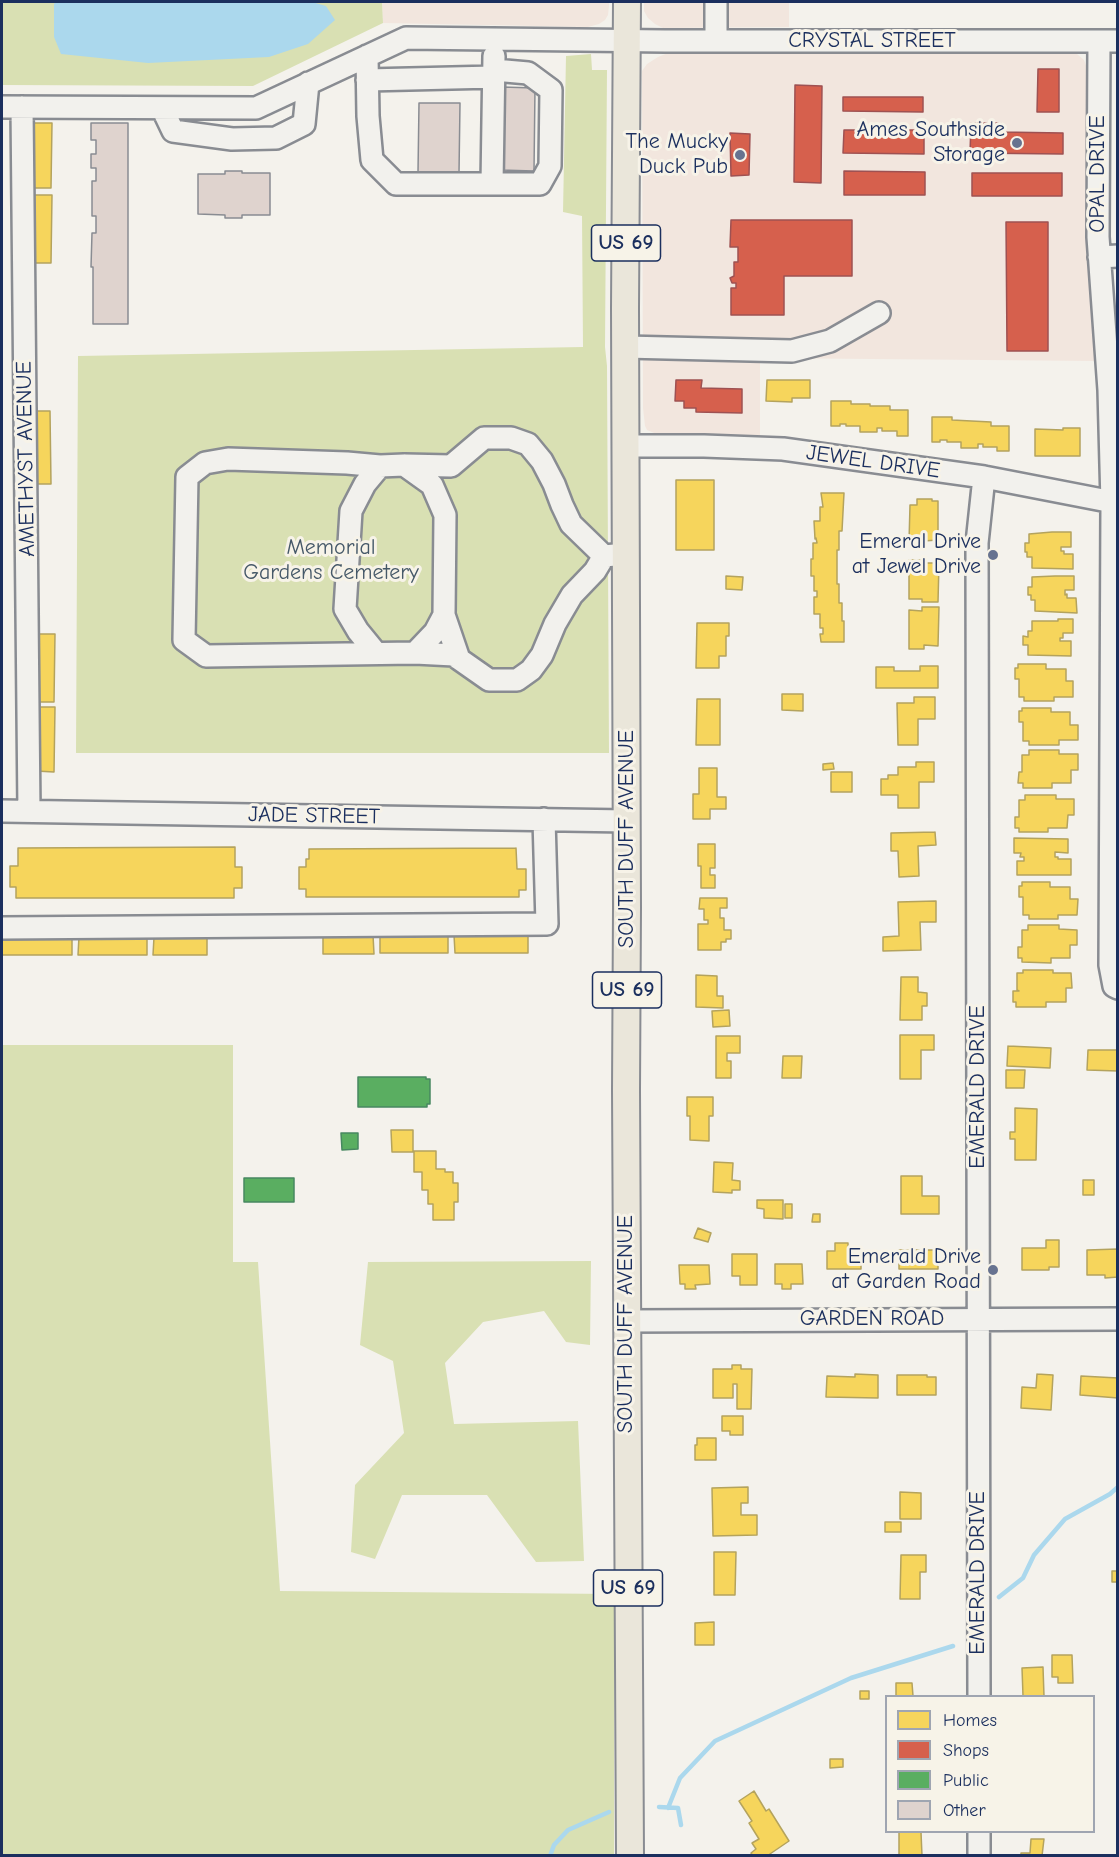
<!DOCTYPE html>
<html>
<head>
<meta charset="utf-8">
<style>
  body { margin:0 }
  #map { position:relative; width:1119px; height:1857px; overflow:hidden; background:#f4f2ec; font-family:"Comic Neue",sans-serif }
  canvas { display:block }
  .frame { position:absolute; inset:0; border:3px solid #1b2f5e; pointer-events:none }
  .legend { position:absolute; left:885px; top:1695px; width:210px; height:138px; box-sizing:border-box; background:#f7f3e8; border:2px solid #9fa5b1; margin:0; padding:8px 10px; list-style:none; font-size:18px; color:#1b2f5e }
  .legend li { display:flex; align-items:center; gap:12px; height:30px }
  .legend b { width:30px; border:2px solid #9fa5b1 }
</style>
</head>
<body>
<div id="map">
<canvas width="1119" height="1857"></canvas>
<div class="frame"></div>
<ul class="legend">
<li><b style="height:16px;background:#f6d55c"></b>Homes</li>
<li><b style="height:16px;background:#d6604d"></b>Shops</li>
<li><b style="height:16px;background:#5aae61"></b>Public</li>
<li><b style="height:16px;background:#dfd3ce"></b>Other</li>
</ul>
</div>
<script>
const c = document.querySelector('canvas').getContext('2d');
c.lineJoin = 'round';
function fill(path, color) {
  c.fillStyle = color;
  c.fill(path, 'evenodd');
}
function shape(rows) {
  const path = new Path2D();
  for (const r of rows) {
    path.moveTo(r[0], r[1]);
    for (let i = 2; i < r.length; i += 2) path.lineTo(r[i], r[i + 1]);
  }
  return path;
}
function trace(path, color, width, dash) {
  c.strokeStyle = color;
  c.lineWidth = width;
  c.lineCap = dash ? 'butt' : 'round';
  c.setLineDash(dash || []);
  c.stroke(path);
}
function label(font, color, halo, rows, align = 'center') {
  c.font = font + ' "Comic Neue",sans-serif';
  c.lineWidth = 6;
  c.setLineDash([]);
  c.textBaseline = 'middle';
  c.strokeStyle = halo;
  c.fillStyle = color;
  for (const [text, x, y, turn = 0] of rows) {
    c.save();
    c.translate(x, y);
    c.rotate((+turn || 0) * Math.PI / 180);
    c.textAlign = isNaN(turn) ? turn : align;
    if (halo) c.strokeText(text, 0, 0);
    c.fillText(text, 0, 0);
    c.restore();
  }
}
const built = shape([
  [382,2,609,2,609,6,608,15,605,20,599,24,588,27,383,23],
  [644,2,789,2,789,27,663,28,655,24,648,18,644,11],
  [668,53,1077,54,1084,60,1087,68,1087,245,1095,361,760,358,760,439,659,435,647,430,645,426,643,408,642,71,647,64,658,57]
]);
const green = shape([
  [2,2,382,2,383,23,253,86,2,85],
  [591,54,592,70,607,70,605,347,607,366,609,753,76,753,78,356,583,347,582,216,563,212,566,56],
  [2,1045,233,1045,233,1262,258,1262,280,1591,614,1594,614,1855,2,1855],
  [591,1261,590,1345,566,1342,544,1311,483,1322,445,1363,454,1424,578,1421,584,1561,536,1562,487,1495,402,1495,375,1559,351,1552,355,1485,404,1433,393,1361,360,1345,368,1262]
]);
const water = shape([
  [56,2,312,2,326,6,335,20,308,44,269,57,148,63,61,54,54,37,54,4]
]);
const homes = shape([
  [34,123,52,123,51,188,33,188,34,123],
  [34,195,52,195,51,263,33,263,34,195],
  [767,380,810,380,810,398,792,398,792,402,766,401,767,380],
  [831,401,851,401,851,404,870,404,870,406,890,406,890,410,908,410,908,436,897,436,897,431,882,431,882,428,877,428,877,432,860,432,860,426,846,426,846,424,840,424,840,426,831,426,831,401],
  [33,411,50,411,51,484,34,484,33,411],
  [932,417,952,417,952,420,991,422,991,426,1009,426,1009,451,997,451,997,447,983,447,983,444,978,444,978,448,961,448,961,442,947,442,947,440,940,440,940,442,932,442,932,417],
  [1063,428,1080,428,1080,456,1035,456,1035,429,1063,430,1063,428],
  [676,480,714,480,714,550,676,550,676,480],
  [821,493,844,493,842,531,839,531,839,550,837,550,837,584,839,584,839,603,842,603,842,621,844,621,844,642,821,642,820,634,823,634,823,628,820,628,820,614,814,614,814,597,817,597,817,591,814,591,814,576,811,576,811,559,813,559,813,543,817,543,816,538,815,539,814,521,820,521,820,507,823,507,821,493],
  [917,499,932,499,932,501,938,501,938,540,909,542,910,505,917,505,917,499],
  [1052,532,1071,532,1071,547,1061,547,1061,551,1064,551,1064,554,1073,554,1073,569,1032,568,1032,557,1027,557,1027,552,1025,552,1025,543,1029,543,1029,534,1052,532],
  [909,560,925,560,925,563,939,563,938,602,922,602,922,599,909,599,909,560],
  [726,576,743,577,742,590,726,589,726,576],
  [1055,576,1074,576,1074,590,1065,590,1065,595,1067,594,1067,598,1076,598,1077,613,1035,611,1035,600,1031,600,1031,595,1028,595,1028,587,1032,587,1032,577,1055,576],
  [922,607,939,607,938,646,924,645,924,649,909,649,909,610,922,611,922,607],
  [1058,619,1073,619,1073,633,1063,633,1063,638,1060,638,1060,641,1071,641,1071,656,1028,655,1028,645,1023,645,1023,636,1028,637,1028,631,1032,631,1032,621,1058,621,1058,619],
  [697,623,729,623,729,636,726,636,726,656,719,656,719,668,696,668,697,623],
  [37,634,55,634,54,702,36,702,37,634],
  [1018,664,1046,664,1046,669,1066,669,1066,681,1073,681,1073,697,1054,697,1054,701,1024,701,1024,697,1019,697,1019,679,1015,679,1015,668,1018,668,1018,664],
  [920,666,938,666,938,688,876,688,876,667,894,667,894,671,920,671,920,666],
  [782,694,803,694,803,711,782,710,782,694],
  [914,697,935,697,935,719,918,719,918,745,898,745,897,703,914,703,914,697],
  [697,699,720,699,720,745,696,745,697,699],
  [36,707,55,707,54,772,36,771,36,707],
  [1022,708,1051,708,1051,712,1070,712,1070,725,1078,725,1078,740,1059,740,1059,745,1029,745,1029,741,1023,741,1023,722,1019,722,1019,711,1022,711,1022,708],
  [1029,750,1059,750,1059,754,1078,754,1078,770,1071,770,1071,783,1052,783,1052,788,1023,788,1023,783,1018,783,1019,772,1022,772,1022,755,1029,755,1029,750],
  [916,762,934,762,934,782,919,782,919,808,898,808,898,795,881,795,881,779,888,779,888,775,898,775,898,767,916,767,916,762],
  [833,763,834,769,823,770,823,764,833,763],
  [699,768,717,768,717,797,726,797,726,809,710,809,710,819,693,819,693,794,699,794,699,768],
  [831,772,852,772,852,792,831,792,831,772],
  [1025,795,1056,795,1056,799,1074,799,1074,815,1068,815,1067,828,1048,828,1048,832,1019,832,1019,828,1015,828,1015,817,1019,817,1019,800,1025,800,1025,795],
  [935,832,936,845,918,846,919,876,899,877,898,851,891,851,891,833,935,832],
  [1014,838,1068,839,1068,853,1055,852,1055,857,1058,857,1058,859,1071,859,1071,875,1017,875,1017,861,1024,861,1024,857,1020,857,1021,853,1014,853,1014,838],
  [698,844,715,844,715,868,710,868,710,875,715,875,715,888,701,888,701,866,698,866,698,844],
  [235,847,235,867,242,867,242,888,234,888,234,898,16,898,16,887,10,887,10,866,18,866,18,848,235,847],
  [516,848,517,869,526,869,526,890,519,890,519,897,306,897,306,889,299,889,299,867,306,867,306,859,309,859,309,849,516,848],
  [1022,882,1050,882,1050,887,1070,887,1070,899,1078,899,1077,915,1058,915,1058,919,1029,919,1029,915,1023,915,1023,897,1019,897,1019,886,1022,886,1022,882],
  [700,898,727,898,727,908,720,908,720,918,724,918,724,930,731,930,731,939,726,939,726,942,721,942,721,950,698,950,698,924,708,924,708,920,704,920,704,909,699,909,700,898],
  [936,901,936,922,920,922,921,950,883,951,883,937,899,936,898,902,936,901],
  [1028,925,1059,925,1059,929,1077,930,1077,945,1070,945,1070,958,1051,958,1051,963,1022,962,1022,958,1018,958,1018,947,1022,947,1022,930,1028,930,1028,925],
  [323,935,373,935,374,954,323,954,323,935],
  [380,935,448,935,448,953,380,953,380,935],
  [454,935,528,935,528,953,455,953,454,935],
  [2,936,72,937,72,955,2,955,2,936],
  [79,936,147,937,147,955,78,955,79,936],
  [154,937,207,937,207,955,153,955,154,937],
  [1023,970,1053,970,1053,973,1071,973,1072,988,1066,988,1066,1002,1046,1002,1046,1007,1016,1007,1016,1002,1013,1002,1013,991,1019,991,1017,990,1017,973,1023,973,1023,970],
  [696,975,717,976,717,996,723,996,723,1008,696,1007,696,975],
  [901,977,918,977,918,992,927,993,927,1006,922,1006,922,1020,900,1020,901,977],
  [729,1010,730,1026,713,1027,712,1011,729,1010],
  [900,1035,934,1035,934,1050,921,1050,921,1079,900,1079,900,1035],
  [716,1036,740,1036,740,1053,727,1053,727,1061,731,1061,731,1078,716,1078,716,1036],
  [1008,1046,1051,1048,1050,1068,1007,1066,1008,1046],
  [1088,1050,1118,1050,1118,1071,1087,1070,1088,1050],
  [783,1056,802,1056,801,1078,782,1078,783,1056],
  [1006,1070,1025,1070,1024,1088,1006,1088,1006,1070],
  [687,1097,713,1097,713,1116,709,1116,709,1141,690,1140,690,1116,687,1116,687,1097],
  [1015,1108,1037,1109,1036,1160,1015,1160,1015,1139,1010,1139,1010,1132,1015,1132,1015,1108],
  [391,1130,413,1130,413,1152,392,1152,391,1130],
  [414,1151,436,1151,436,1169,445,1169,445,1172,453,1172,453,1183,458,1183,458,1202,454,1202,454,1220,433,1220,433,1204,428,1204,428,1190,422,1190,422,1172,414,1172,414,1151],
  [714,1162,733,1163,732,1180,740,1181,740,1190,732,1190,732,1193,713,1192,714,1162],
  [901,1176,922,1176,922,1196,939,1196,939,1214,901,1214,901,1176],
  [1083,1180,1094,1180,1094,1195,1083,1195,1083,1180],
  [757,1200,783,1200,783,1219,764,1218,764,1209,757,1208,757,1200],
  [785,1204,792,1204,792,1218,785,1218,785,1204],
  [813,1214,820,1214,820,1222,812,1222,813,1214],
  [698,1228,711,1233,708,1242,694,1238,698,1228],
  [1046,1240,1059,1240,1059,1267,1049,1267,1049,1270,1022,1270,1022,1248,1046,1248,1046,1240],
  [835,1243,848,1243,848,1251,861,1251,861,1269,827,1269,827,1251,835,1251,835,1243],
  [1118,1249,1118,1277,1105,1278,1105,1275,1087,1275,1087,1250,1118,1249],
  [899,1250,938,1250,938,1269,899,1269,899,1250],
  [732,1254,757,1254,757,1285,740,1285,740,1276,732,1276,732,1254],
  [775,1264,802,1264,803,1284,791,1284,791,1289,782,1289,782,1284,775,1284,775,1264],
  [679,1265,709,1265,710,1284,695,1285,696,1289,685,1289,685,1284,680,1284,679,1265],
  [732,1365,741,1365,741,1369,752,1369,751,1409,737,1409,737,1384,733,1384,733,1398,713,1398,713,1369,732,1369,732,1365],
  [855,1374,878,1375,878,1398,826,1397,827,1376,855,1377,855,1374],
  [1037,1374,1053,1375,1051,1410,1021,1408,1022,1387,1036,1388,1037,1374],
  [897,1375,927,1375,927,1377,936,1377,936,1395,897,1395,897,1375],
  [1081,1376,1118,1378,1118,1398,1080,1395,1081,1376],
  [722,1416,743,1416,743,1435,730,1435,730,1431,722,1431,722,1416],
  [697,1438,716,1438,716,1460,695,1460,695,1445,697,1445,697,1438],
  [748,1487,748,1503,741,1503,741,1515,757,1515,757,1535,713,1536,712,1488,748,1487],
  [900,1492,921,1493,921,1519,900,1519,900,1492],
  [885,1522,901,1522,901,1532,885,1532,885,1522],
  [714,1552,736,1552,735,1595,714,1595,714,1552],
  [901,1555,926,1555,926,1572,920,1572,920,1599,900,1599,901,1555],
  [1112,1571,1118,1571,1118,1582,1112,1582,1112,1571],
  [714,1622,714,1645,695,1645,695,1623,714,1622],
  [1052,1655,1072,1655,1073,1683,1058,1683,1058,1677,1052,1677,1052,1655],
  [1043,1667,1044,1696,1023,1696,1022,1668,1043,1667],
  [896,1683,912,1683,913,1696,896,1696,896,1683],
  [860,1691,869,1691,869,1699,860,1699,860,1691],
  [830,1759,843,1759,843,1767,830,1768,830,1759],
  [754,1791,766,1811,769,1809,789,1841,767,1856,753,1856,751,1853,756,1849,752,1843,759,1839,749,1823,752,1821,739,1801,754,1791],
  [899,1832,921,1832,922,1856,899,1856,899,1832],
  [1031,1839,1044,1839,1042,1856,1021,1856,1021,1853,1030,1853,1031,1839]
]);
const shops = shape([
  [1038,69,1059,69,1059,112,1037,112,1038,69],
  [795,85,822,86,821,183,794,182,795,85],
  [843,97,923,97,923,112,843,111,843,97],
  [971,123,1001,123,1001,132,1063,133,1063,154,970,153,971,123],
  [844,130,924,130,924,154,843,153,844,130],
  [730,133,750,134,749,175,731,176,730,133],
  [844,171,925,172,925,195,844,195,844,171],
  [972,173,1062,173,1062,196,972,196,972,173],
  [731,220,852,220,852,276,784,276,784,315,731,315,731,288,736,288,736,283,732,283,730,278,734,276,734,262,738,262,738,247,730,247,731,220],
  [1006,222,1048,222,1048,351,1007,351,1006,222],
  [676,380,702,380,701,388,742,389,742,413,696,412,696,408,684,408,684,401,675,401,676,380]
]);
const public = shape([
  [358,1077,426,1077,426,1079,430,1079,430,1104,427,1104,427,1107,358,1107,358,1077],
  [341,1133,358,1133,358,1149,342,1150,341,1133],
  [244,1178,294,1178,294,1202,244,1202,244,1178]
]);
const stream = shape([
  [999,1597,1023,1578,1034,1555,1065,1519,1110,1494,1118,1487],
  [659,1807,678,1808,681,1825],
  [668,1808,680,1778,715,1741,851,1678,953,1646],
  [550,1856,554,1845,568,1830,609,1812]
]);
const building = shape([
  [502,87,535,88,534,171,500,170,502,87],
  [419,103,460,103,459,173,418,172,419,103],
  [91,123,128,123,128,324,93,324,93,267,91,267,92,233,96,233,96,216,92,216,92,181,96,181,96,168,91,168,91,154,96,154,96,140,91,140,91,123],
  [225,171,242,171,242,173,270,173,270,215,242,215,242,218,225,218,225,215,198,214,198,174,225,174,225,171]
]);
const minor = shape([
  [716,41,716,2],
  [1099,41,1098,237,1109,390,1112,503,1110,965,1114,986,1118,988],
  [367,56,368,116,372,160,396,184,540,184,550,166,551,90,528,73,494,70],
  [367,80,494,77],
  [2,107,256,108,406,38,665,41,1118,41],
  [22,107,29,811],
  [162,108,173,131,232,139,276,138,304,124,308,83],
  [492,184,494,56],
  [1099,257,1118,256],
  [625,347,792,351,830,341,879,313],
  [626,446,704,446,783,449,984,477,1118,503],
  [228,459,347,463,380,466,404,465,432,485,445,515,444,615,435,632,415,653,206,656,184,640,187,477,205,463,228,459],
  [405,465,451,466,484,438,511,438,528,444,542,461,554,484,562,505,571,524,604,556],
  [444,615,459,659,489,680,517,680,531,670,542,655,555,624,572,595,595,571,604,556,626,554],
  [376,653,358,631,345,609,351,511,365,484,380,466],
  [415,653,454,655,459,659],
  [2,811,627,821],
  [2,928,547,924,544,819],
  [627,1321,1118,1319],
  [979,1696,977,543,984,477],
  [979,1832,979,1856]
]);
const major = shape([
  [627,2,625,308,627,907,626,1090,630,1856]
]);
const markers = [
  [1017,143,6,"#677390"],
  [740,155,6,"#677390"],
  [993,555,6,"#677390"],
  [993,1270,6,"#677390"]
];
const shields = [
  [626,243,69],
  [627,990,69],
  [628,1588,69]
];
const shieldNames = [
  ["US 69",626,243],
  ["US 69",627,990],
  ["US 69",628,1588]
];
const streetNames = [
  ["CRYSTAL STREET",872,41],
  ["OPAL DRIVE",1098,174,-90],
  ["AMETHYST AVENUE",26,459,-91],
  ["JEWEL DRIVE",873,462,8],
  ["JADE STREET",314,816,1],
  ["SOUTH DUFF AVENUE",627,839,-90],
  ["EMERALD DRIVE",978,1087,-90],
  ["GARDEN ROAD",872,1319],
  ["SOUTH DUFF AVENUE",626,1324,-90],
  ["EMERALD DRIVE",978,1573,-90]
];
const poiNames = [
  ["Ames Southside",1005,130],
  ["Storage",1005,155],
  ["The Mucky",728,142],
  ["Duck Pub",728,167],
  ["Emeral Drive",981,542],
  ["at Jewel Drive",981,567],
  ["Emerald Drive",981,1257],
  ["at Garden Road",981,1282]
];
const parkNames = [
  ["Memorial",331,548],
  ["Gardens Cemetery",331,573]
];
fill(built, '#f2e6de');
fill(green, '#d9e0b3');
fill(water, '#abd8ed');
fill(homes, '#f6d55c');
trace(homes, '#b4a35d', 1.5);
fill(shops, '#d6604d');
trace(shops, '#9e5152', 1.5);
fill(public, '#5aae61');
trace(public, '#478860', 1.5);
trace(stream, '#abd8ed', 4.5);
fill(building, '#dfd3ce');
trace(building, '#898c92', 1.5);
trace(minor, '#898c92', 26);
trace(major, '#898c92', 30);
trace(minor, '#f2f1ed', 21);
trace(major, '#eae6da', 26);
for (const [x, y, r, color] of markers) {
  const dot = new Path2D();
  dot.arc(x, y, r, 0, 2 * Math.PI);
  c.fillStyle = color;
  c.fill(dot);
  trace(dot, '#f7f3e8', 2);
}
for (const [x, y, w] of shields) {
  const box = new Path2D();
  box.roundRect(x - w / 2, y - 18, w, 36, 4.5);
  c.fillStyle = '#f7f3e8';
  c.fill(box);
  trace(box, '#1b2f5e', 1.5);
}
label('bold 21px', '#1b2f5e', null, shieldNames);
label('22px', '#1b2f5e', '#f7f3e8', streetNames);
label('22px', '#1b2f5e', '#f7f3e8', poiNames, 'right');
label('22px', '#455868', '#f7f3e8', parkNames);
</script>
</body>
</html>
